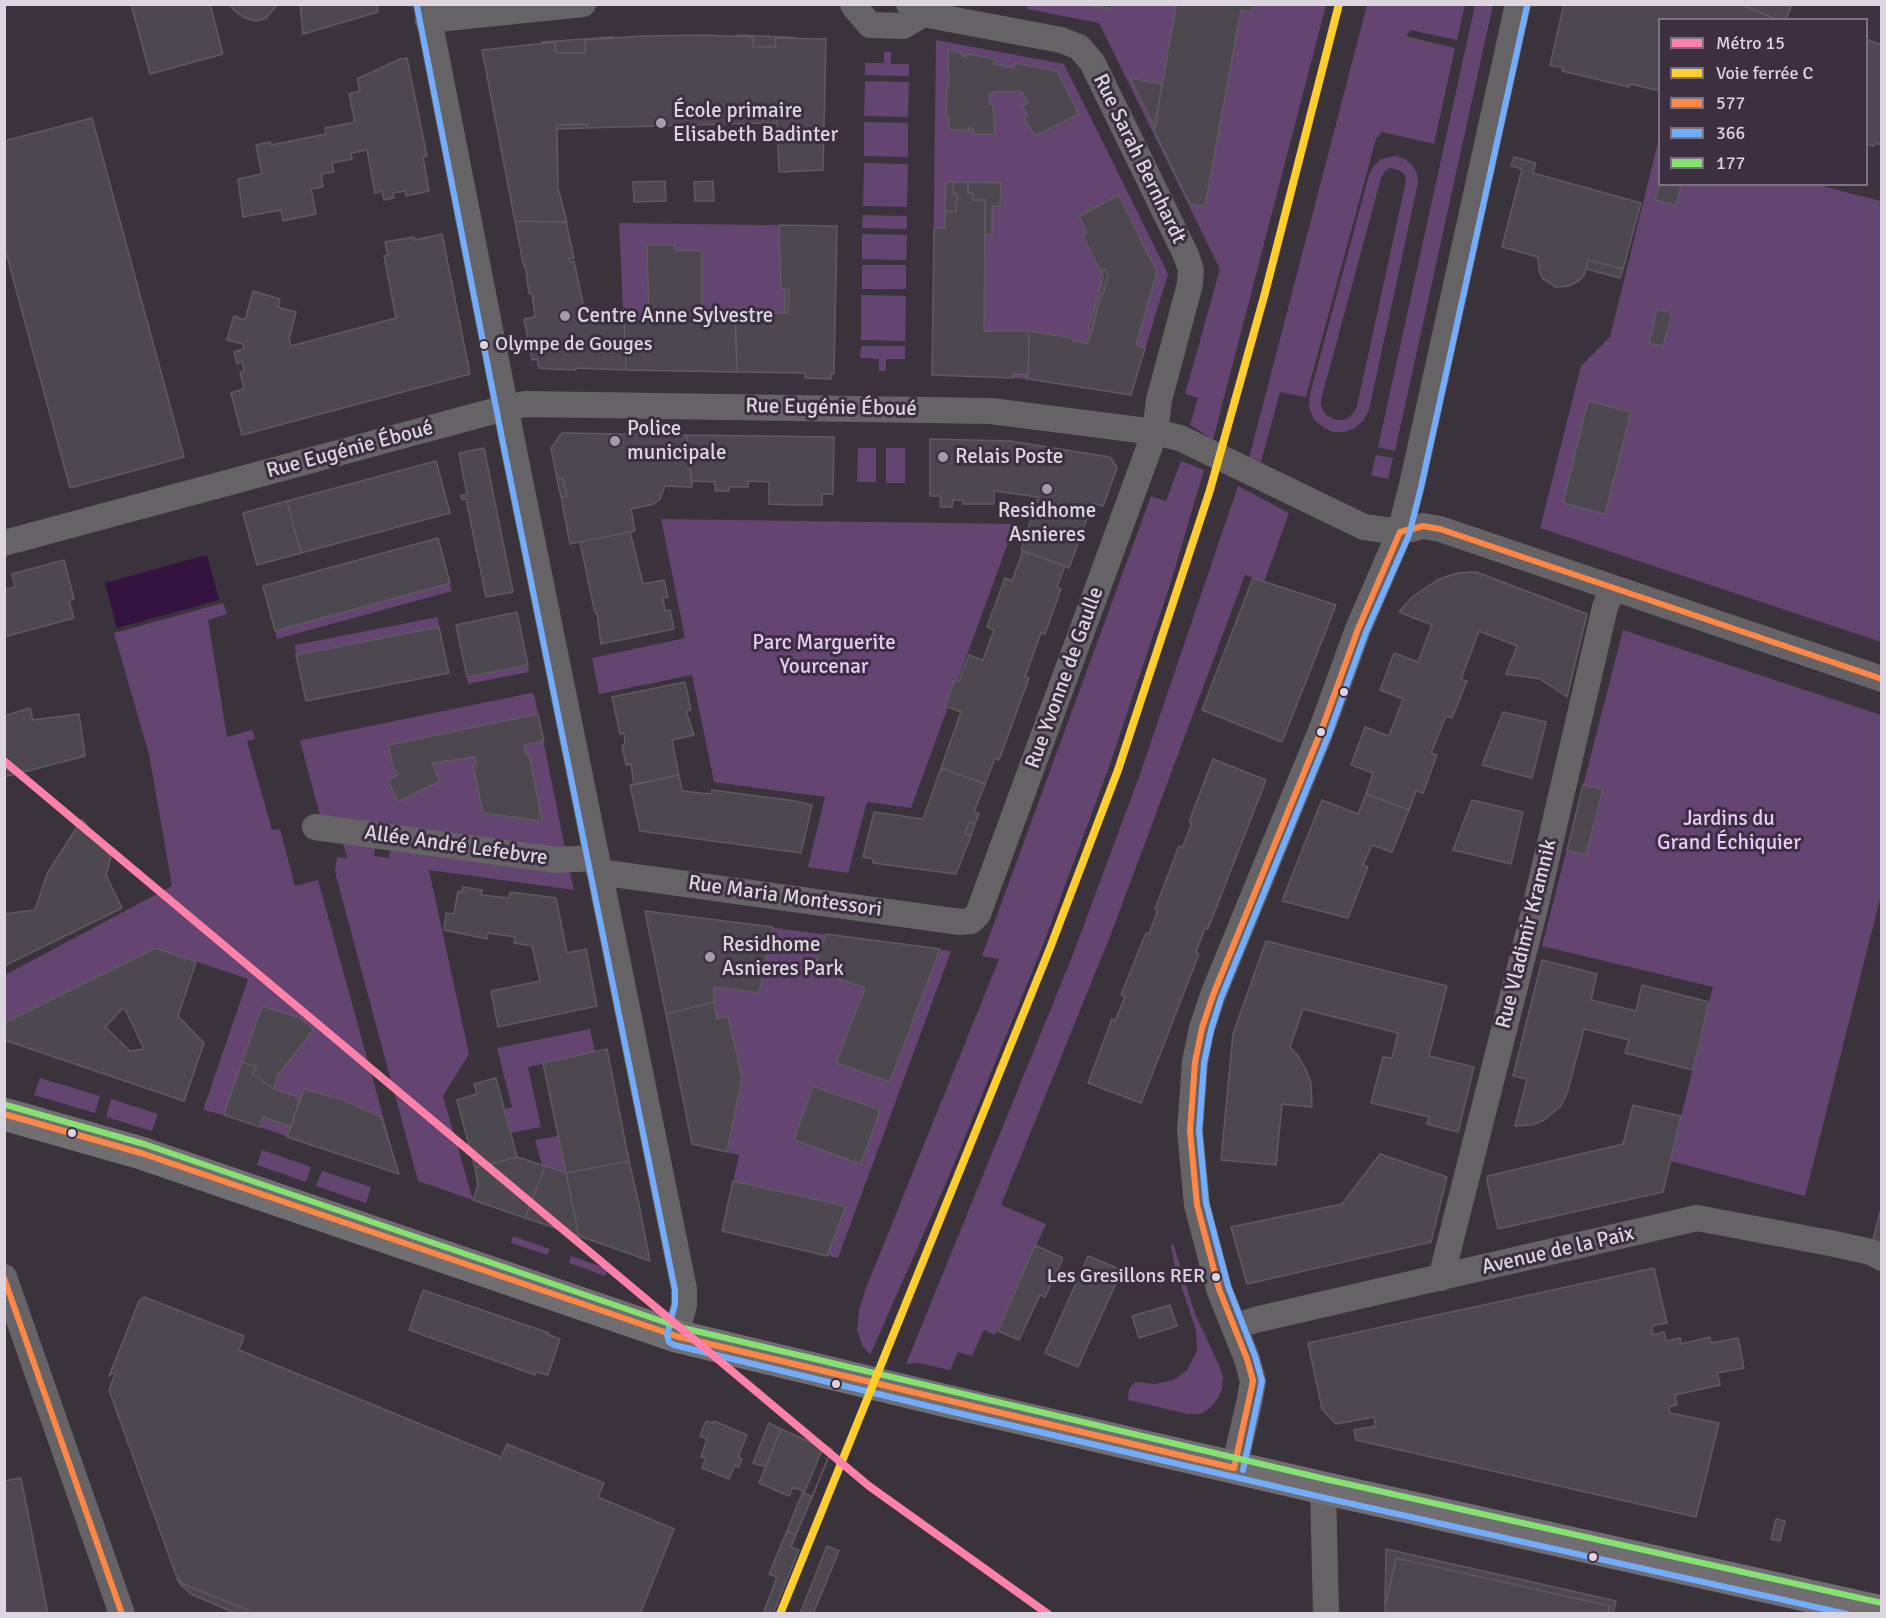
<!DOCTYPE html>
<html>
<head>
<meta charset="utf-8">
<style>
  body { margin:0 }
  #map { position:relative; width:1886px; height:1618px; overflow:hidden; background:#3a333c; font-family:Signika,sans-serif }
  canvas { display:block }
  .frame { position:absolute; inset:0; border:6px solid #ddd5e0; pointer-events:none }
  .legend { position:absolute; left:1658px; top:18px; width:210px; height:168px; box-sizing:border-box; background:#3b2f40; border:2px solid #7c7180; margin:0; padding:8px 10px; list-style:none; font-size:18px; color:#ddd5e0 }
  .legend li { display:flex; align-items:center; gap:12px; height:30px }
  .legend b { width:30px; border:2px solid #7c7180 }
</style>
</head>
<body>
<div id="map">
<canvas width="1886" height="1618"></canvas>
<div class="frame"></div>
<ul class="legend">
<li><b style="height:8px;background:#ff80a8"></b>Métro 15</li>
<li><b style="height:8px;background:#ffcd2c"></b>Voie ferrée C</li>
<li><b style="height:8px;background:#ff8746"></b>577</li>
<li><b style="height:8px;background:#73acfa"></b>366</li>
<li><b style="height:8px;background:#85e271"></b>177</li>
</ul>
</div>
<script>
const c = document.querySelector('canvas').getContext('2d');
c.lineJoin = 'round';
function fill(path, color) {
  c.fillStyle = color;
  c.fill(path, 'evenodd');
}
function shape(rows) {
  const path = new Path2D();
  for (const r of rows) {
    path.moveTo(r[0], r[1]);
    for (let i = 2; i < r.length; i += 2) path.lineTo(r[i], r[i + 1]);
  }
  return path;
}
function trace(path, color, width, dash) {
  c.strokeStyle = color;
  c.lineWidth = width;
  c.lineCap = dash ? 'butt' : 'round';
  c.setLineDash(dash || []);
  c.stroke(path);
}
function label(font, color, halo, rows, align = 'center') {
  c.font = font + ' Signika,sans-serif';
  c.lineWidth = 6;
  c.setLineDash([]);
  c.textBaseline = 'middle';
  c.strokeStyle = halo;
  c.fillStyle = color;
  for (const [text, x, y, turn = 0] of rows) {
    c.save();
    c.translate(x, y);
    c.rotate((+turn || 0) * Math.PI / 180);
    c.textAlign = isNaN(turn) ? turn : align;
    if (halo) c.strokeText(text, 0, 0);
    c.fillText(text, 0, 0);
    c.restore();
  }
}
const green = shape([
  [1027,4,1326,5,1213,440,1190,425,1198,398,1185,394,1220,269,1099,23,1027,9],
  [1367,5,1465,5,1457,40,1411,30,1406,36,1455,48,1434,144,1382,132,1376,139,1306,397,1280,392,1261,462,1249,458],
  [1475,5,1493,5,1395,451,1378,447],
  [936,40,1064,64,1168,274,1131,395,1026,379,995,376,932,375],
  [884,52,891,52,891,64,909,64,909,76,865,75,865,63,884,63],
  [865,81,909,82,908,117,864,116],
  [864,122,908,123,908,157,864,156],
  [1658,142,1660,142,1660,184,1818,185,1881,201,1881,642,1540,528,1581,366,1610,337],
  [1395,156,1405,159,1413,166,1417,174,1418,183,1369,410,1364,420,1355,428,1345,432,1333,432,1323,427,1314,420,1309,407,1310,394,1369,175,1373,167,1381,159],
  [1390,168,1401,171,1405,175,1406,181,1357,406,1351,416,1343,420,1337,420,1326,415,1321,406,1321,400,1381,178,1386,170],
  [864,163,908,164,907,207,863,206],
  [863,215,907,216,907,229,862,228],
  [619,223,837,226,834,374,831,374,831,379,805,378,805,373,626,370],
  [862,234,907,235,906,260,862,259],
  [862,265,906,265,906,289,862,289],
  [861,295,906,296,905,341,861,340],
  [861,346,905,346,905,359,886,359,886,371,879,371,879,359,860,358],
  [858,448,876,448,876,482,857,482],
  [886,448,905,448,905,483,886,483],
  [1376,455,1393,458,1388,479,1371,475],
  [1181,461,1204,470,1170,585,1109,767,1043,945,947,1181,870,1355,862,1345,857,1330,859,1310,866,1288,999,959,982,956,1151,496,1166,501],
  [1238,486,1289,513,1264,582,1245,575,1111,934,1001,1205,1046,1224,995,1335,984,1330,972,1356,958,1352,950,1370,919,1363,906,1364,1072,957,1139,777],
  [661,519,1015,524,911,808,867,802,848,873,808,867,825,797,714,782,692,675,599,694,592,658,685,638],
  [450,583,452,591,277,639,275,631],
  [223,603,227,614,208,620,227,737,252,730,255,739,247,741,272,830,280,829,295,886,318,880,399,1174,224,1115,203,1110,248,979,156,948,5,1023,5,975,172,886,149,754,114,633],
  [438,617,439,627,296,655,295,645],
  [1623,630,1881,715,1881,895,1805,1196,1670,1161,1713,987,1542,946],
  [528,665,529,672,468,684,467,677],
  [531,693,534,694,566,853,338,826,335,815,321,819,300,741,302,740],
  [341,837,376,841,374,856,389,858,391,843,569,867,574,890,429,870,469,1054,443,1096,473,1200,418,1181,335,872,337,857,347,858],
  [645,911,951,951,838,1258,722,1231,739,1155,692,1144],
  [590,1029,595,1052,528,1067,541,1127,511,1133,505,1109,512,1107,497,1048],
  [40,1078,100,1096,95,1113,34,1095],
  [111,1099,158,1114,152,1131,106,1117],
  [558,1136,566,1173,542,1165,535,1140],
  [262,1150,311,1167,306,1182,257,1165],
  [322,1171,371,1187,366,1203,316,1186],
  [513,1236,550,1249,547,1255,511,1243],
  [1173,1243,1195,1314,1219,1365,1223,1377,1222,1389,1218,1398,1210,1408,1200,1414,1188,1414,1128,1400,1129,1389,1135,1382,1155,1384,1174,1380,1187,1370,1197,1351,1196,1330,1179,1279,1173,1273,1175,1268,1171,1246],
  [571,1256,608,1269,605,1276,569,1263]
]);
const water = shape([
  [207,555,219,600,117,628,105,583]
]);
const building = shape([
  [131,4,210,4,223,54,150,74,131,4],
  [229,4,278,4,266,18,256,21,245,18,236,12,229,4],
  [300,4,377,4,378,12,303,34,300,4],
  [1083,4,1112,4,1111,9,1083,4],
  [1170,4,1253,4,1251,12,1241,10,1205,206,1190,204,1154,131,1176,6,1170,4],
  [1564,4,1739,4,1779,20,1660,20,1660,91,1630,84,1629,87,1562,71,1563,68,1550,65,1564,4],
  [1739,4,1785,4,1791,7,1786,20,1779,20,1739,4],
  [702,35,753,37,753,47,776,47,775,38,826,39,823,170,779,172,777,119,763,119,763,123,587,128,587,124,557,125,558,188,567,222,515,221,482,50,555,42,556,53,585,53,585,40,644,36,702,35],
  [737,35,783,37,797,38,775,38,776,47,753,47,753,37,737,35],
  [613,37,585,40,585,53,556,53,555,42,542,42,613,37],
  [1866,39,1882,45,1882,145,1875,143,1874,146,1866,144,1866,39],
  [948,50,962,53,962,56,966,57,967,54,995,59,994,64,1014,68,1015,63,1057,71,1079,114,1035,136,1024,118,1028,116,1022,106,1028,103,1021,91,993,92,993,94,989,94,990,104,993,104,995,134,973,134,973,128,968,128,968,131,949,129,949,118,946,119,947,85,949,86,948,50],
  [407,58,427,156,423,157,429,191,406,196,405,191,393,193,394,198,384,200,382,191,375,193,367,150,351,153,352,159,332,163,334,172,321,174,323,187,311,189,316,214,283,221,281,210,243,217,238,179,262,174,256,145,270,142,271,145,326,134,325,128,355,122,349,94,360,91,357,79,400,59,407,58],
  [1130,78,1162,84,1155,128,1130,78],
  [92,118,184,457,70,488,4,245,4,141,92,118],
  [763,119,777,119,777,123,763,123,763,119],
  [587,124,587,128,557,129,557,125,587,124],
  [1514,157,1536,163,1533,173,1641,203,1623,269,1588,260,1585,273,1580,280,1569,286,1556,287,1542,278,1539,270,1538,257,1502,247,1522,169,1511,166,1514,157],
  [665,181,666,201,634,202,633,182,665,181],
  [713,181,714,201,695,201,694,182,713,181],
  [946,182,953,182,953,194,957,194,956,212,945,211,946,182],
  [953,182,968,182,968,193,973,193,973,200,985,200,984,331,1029,331,1028,379,1026,379,1026,374,1013,374,1013,378,932,375,934,228,945,228,945,211,956,212,957,194,953,194,953,182],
  [968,182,1001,183,1000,206,992,206,992,235,985,235,985,200,973,200,973,193,968,193,968,182],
  [1660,182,1660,184,1681,186,1676,205,1655,200,1660,182],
  [1119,195,1149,257,1152,257,1150,258,1157,272,1136,345,1145,348,1131,395,1028,379,1029,331,1073,338,1072,341,1088,343,1101,294,1103,294,1108,275,1105,269,1101,272,1083,236,1087,233,1079,216,1119,195],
  [515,221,566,222,574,258,569,258,570,262,574,261,584,308,592,309,595,318,624,319,626,370,576,368,576,370,551,369,539,368,537,359,532,360,524,319,535,317,532,293,529,294,526,270,523,263,515,221],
  [779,225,837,226,834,374,831,374,831,379,805,378,805,373,737,372,735,308,763,309,763,313,788,313,789,289,781,289,779,225],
  [442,234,470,374,242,435,231,393,244,389,240,372,244,371,242,362,237,364,234,352,244,349,243,344,227,340,234,316,245,320,253,291,280,299,278,307,296,312,289,339,291,346,396,318,384,256,388,255,385,242,414,237,415,240,442,234],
  [647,245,675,245,675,250,702,251,702,320,735,321,737,372,626,370,624,319,649,320,647,245],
  [1588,260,1623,269,1620,278,1586,269,1588,260],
  [1105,269,1108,275,1103,294,1101,294,1092,331,1088,330,1103,278,1101,272,1105,269],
  [785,289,789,289,788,313,785,313,785,289],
  [1657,309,1672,313,1663,346,1649,343,1657,309],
  [1588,401,1631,412,1605,514,1563,503,1588,401],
  [562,433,687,435,692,487,665,486,660,499,654,504,631,509,635,531,570,544,561,497,567,496,565,486,563,478,557,479,551,448,562,433],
  [687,435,834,437,833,494,822,494,822,505,795,505,769,504,769,482,748,481,748,487,729,487,729,491,715,491,715,482,691,481,687,435],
  [930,439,1010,441,1110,457,1117,468,1103,506,1093,503,1069,568,1021,550,1038,497,994,491,994,504,963,504,963,500,953,500,952,507,940,507,941,496,930,496,930,439],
  [484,448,513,592,486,597,466,499,462,500,461,496,467,494,459,453,484,448],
  [436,461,450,513,301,553,287,501,436,461],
  [563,478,567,496,561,497,557,479,563,478],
  [287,501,301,553,257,565,243,513,287,501],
  [630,532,643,584,664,580,668,597,663,598,665,611,670,610,674,629,601,644,597,613,595,613,580,542,630,532],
  [438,538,450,583,275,631,263,586,438,538],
  [1023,551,1065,566,1057,587,1061,589,1045,634,1041,633,1025,677,1029,678,999,760,995,758,985,784,941,768,961,712,945,706,955,680,959,681,969,655,983,660,994,630,987,627,1005,578,1012,581,1023,551],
  [64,560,74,599,69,601,74,618,4,637,4,590,15,587,12,574,64,560],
  [1476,572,1587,614,1567,697,1540,679,1506,674,1517,646,1479,631,1461,679,1467,681,1452,718,1446,716,1431,753,1437,755,1423,793,1416,791,1409,810,1366,794,1373,773,1351,765,1365,727,1389,736,1403,699,1380,690,1394,653,1418,662,1432,625,1399,612,1412,597,1437,580,1457,573,1476,572],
  [1253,578,1336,605,1282,742,1202,710,1253,578],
  [517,612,528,665,467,677,456,625,517,612],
  [439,627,449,673,306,701,296,655,439,627],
  [685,682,691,710,686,711,694,735,672,740,679,775,634,785,631,764,626,765,622,745,625,745,624,733,620,734,612,697,685,682],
  [30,708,33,720,79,714,85,756,4,777,4,716,30,708],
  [1503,712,1546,722,1532,778,1482,765,1503,712],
  [538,714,544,741,524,745,526,755,529,754,542,821,483,813,473,766,476,765,475,757,432,763,440,781,398,802,388,780,398,775,397,771,394,772,388,745,538,714],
  [1213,759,1266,780,1208,929,1205,928,1196,952,1199,954,1141,1103,1088,1083,1112,1019,1115,1021,1125,997,1121,995,1146,933,1149,934,1158,910,1155,909,1179,846,1182,848,1192,823,1189,822,1213,759],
  [941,768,985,784,974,812,979,813,975,824,969,822,965,833,971,836,956,874,873,863,873,859,863,857,874,812,923,819,941,768],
  [679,775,682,791,711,794,712,790,795,801,812,805,801,853,640,831,630,785,679,775],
  [1583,785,1603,789,1586,855,1567,850,1583,785],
  [1366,794,1409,810,1392,852,1372,845,1363,865,1368,867,1348,918,1282,901,1322,800,1358,814,1366,794],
  [1472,800,1523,812,1511,864,1453,850,1472,800],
  [82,819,111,857,106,875,122,908,4,966,4,914,35,910,47,874,82,819],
  [969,822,975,824,971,836,965,833,969,822],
  [463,887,482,890,481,895,509,898,510,892,556,898,567,953,586,949,597,1006,498,1027,491,991,540,981,532,946,514,943,515,937,488,933,487,939,444,930,446,913,454,914,458,891,462,892,463,887],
  [645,911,773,927,759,993,714,987,714,1002,666,1014,645,911],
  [826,934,940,949,890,1082,836,1063,865,988,814,970,826,934],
  [1266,941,1447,986,1429,1056,1474,1067,1458,1132,1427,1124,1429,1117,1371,1103,1383,1057,1392,1058,1398,1033,1303,1009,1290,1047,1299,1057,1306,1070,1311,1083,1312,1107,1282,1104,1276,1165,1221,1160,1233,1034,1266,941],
  [156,948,196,962,178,1016,204,1043,184,1101,4,1040,4,1023,156,948],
  [124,1007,144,1049,130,1051,105,1027,124,1007],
  [1542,960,1597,974,1591,1000,1636,1011,1642,985,1709,1002,1693,1070,1625,1053,1629,1040,1584,1029,1568,1090,1561,1106,1544,1120,1532,1125,1515,1126,1527,1079,1513,1076,1542,960],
  [714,1002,717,1019,728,1016,742,1078,727,1152,692,1144,666,1014,714,1002],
  [262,1006,296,1017,297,1016,314,1029,278,1075,274,1089,252,1074,257,1067,242,1062,262,1006],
  [607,1049,629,1161,566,1173,543,1063,607,1049],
  [242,1062,257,1067,252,1074,274,1089,300,1098,291,1127,263,1117,260,1127,224,1115,242,1062],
  [496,1078,517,1157,475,1168,457,1100,477,1094,474,1084,496,1078],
  [813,1086,880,1110,861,1164,794,1140,813,1086],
  [304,1089,344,1100,381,1117,399,1174,287,1137,304,1089],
  [1633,1105,1681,1116,1663,1192,1498,1229,1487,1181,1488,1176,1623,1144,1633,1105],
  [1380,1154,1447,1177,1431,1242,1247,1284,1231,1227,1342,1204,1380,1154],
  [517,1157,545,1166,525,1218,473,1200,478,1185,475,1168,517,1157],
  [629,1161,638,1200,650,1261,579,1236,566,1173,629,1161],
  [545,1166,566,1173,579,1236,525,1218,545,1166],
  [733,1181,846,1206,827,1256,722,1231,733,1181],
  [1882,1205,1882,1244,1873,1240,1882,1205],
  [1035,1245,1063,1258,1045,1297,1040,1295,1019,1340,998,1331,1035,1245],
  [1088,1256,1122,1270,1078,1367,1045,1353,1088,1256],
  [1654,1268,1667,1323,1652,1326,1653,1335,1664,1332,1666,1341,1680,1338,1681,1344,1710,1337,1711,1343,1738,1338,1744,1368,1717,1373,1720,1385,1675,1395,1677,1405,1669,1407,1670,1413,1719,1423,1696,1517,1356,1440,1354,1430,1376,1426,1374,1417,1336,1424,1322,1409,1308,1343,1654,1268],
  [423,1290,549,1333,549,1335,560,1339,548,1375,536,1372,535,1375,409,1330,423,1290],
  [144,1297,244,1336,239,1350,501,1457,507,1444,604,1483,598,1497,674,1529,640,1614,247,1614,248,1610,183,1584,176,1575,109,1390,115,1374,112,1373,109,1376,139,1301,144,1297],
  [1170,1305,1177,1326,1139,1338,1132,1316,1170,1305],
  [706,1421,713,1423,714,1421,747,1435,738,1457,742,1459,739,1467,735,1465,729,1479,702,1468,706,1458,701,1457,707,1439,700,1436,706,1421],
  [769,1423,781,1429,766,1467,753,1463,769,1423],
  [781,1429,819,1446,820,1444,832,1449,796,1535,787,1531,803,1491,793,1487,789,1496,759,1483,781,1429],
  [824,1445,832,1449,812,1497,804,1493,824,1445],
  [21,1478,48,1614,4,1614,4,1481,21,1478],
  [1776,1519,1785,1521,1780,1541,1771,1539,1776,1519],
  [787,1531,796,1535,791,1547,799,1550,773,1614,763,1614,777,1577,769,1574,787,1531],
  [827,1546,839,1551,813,1614,800,1614,827,1546],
  [1386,1549,1616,1601,1613,1614,1608,1614,1610,1606,1396,1558,1385,1607,1386,1549],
  [1396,1558,1610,1606,1608,1614,1385,1614,1385,1607,1396,1558],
  [177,1579,185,1585,248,1610,247,1614,237,1614,191,1594,181,1585,177,1579]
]);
const street = shape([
  [426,4,512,441,684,1289,684,1305,676,1336],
  [853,5,870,25,903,26,923,14],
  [428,20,583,4],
  [4,543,505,408,526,404,991,411,1155,432,1180,438,1364,527,1400,532,1423,526,1440,529,1882,679],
  [315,827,556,860,596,858],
  [599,872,960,922,971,921,978,914,1155,432,1159,400,1190,284,1191,270,1186,255,1092,62,1079,47,1061,40,923,14,909,4],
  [4,1277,122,1614],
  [1441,1278,1535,908,1605,607,1613,589],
  [1234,1327,1255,1320,1697,1218,1830,1243,1871,1252,1882,1258],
  [1234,1468,1250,1399,1253,1381,1247,1359,1219,1289,1197,1205,1190,1131,1195,1062,1202,1028,1213,995,1321,731,1358,629,1400,532,1412,485,1518,4],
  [1323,1488,1326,1614]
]);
const secondary = shape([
  [4,1114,141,1153,676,1336,951,1402,1323,1488,1882,1612]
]);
const bus1 = shape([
  [1400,532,1423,526,1440,529,1882,679],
  [4,1114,141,1153,676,1336,1234,1468],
  [4,1278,122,1614],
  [1234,1468,1253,1381,1247,1359,1219,1289,1197,1205,1190,1131,1195,1062,1202,1028,1213,995,1321,731,1358,629,1400,532]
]);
const bus2 = shape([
  [417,6,503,443,675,1290,675,1304,667,1335,669,1342,674,1345,949,1411,1321,1497,1847,1614],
  [1243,1470,1262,1381,1255,1356,1228,1286,1206,1203,1199,1131,1204,1063,1211,1030,1221,998,1329,734,1366,632,1409,535,1421,487,1527,6]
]);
const bus3 = shape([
  [6,1105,144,1144,679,1327,1325,1479,1882,1603]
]);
const rail1 = shape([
  [780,1614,1050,948,1118,770,1210,490,1265,293,1339,4]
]);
const metro1 = shape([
  [4,761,869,1486,1048,1614]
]);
const markers = [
  [661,123,6,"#a49ca7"],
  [565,316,6,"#a49ca7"],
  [484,345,5,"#ddd5e0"],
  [615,441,6,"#a49ca7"],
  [943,457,6,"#a49ca7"],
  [1047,489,6,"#a49ca7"],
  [1344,692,5,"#ddd5e0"],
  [1321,732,5,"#ddd5e0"],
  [710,957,6,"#a49ca7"],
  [72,1133,5,"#ddd5e0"],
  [1216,1277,5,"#ddd5e0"],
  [836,1384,5,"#ddd5e0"],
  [1593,1557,5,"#ddd5e0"]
];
const busNames = [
  ["Olympe de Gouges",495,345],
  ["Les Gresillons RER",1205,1277,"right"]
];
const poiNames = [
  ["École primaire",673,111],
  ["Elisabeth Badinter",673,135],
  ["Centre Anne Sylvestre",577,316],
  ["Police",627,429],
  ["municipale",627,453],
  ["Relais Poste",955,457],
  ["Residhome",1047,511,"center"],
  ["Asnieres",1047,535,"center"],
  ["Residhome",722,945],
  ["Asnieres Park",722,969]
];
const streetNames = [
  ["Rue Sarah Bernhardt",1139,159,64],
  ["Rue Eugénie Éboué",831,408,1],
  ["Rue Eugénie Éboué",350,450,-15],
  ["Rue Yvonne de Gaulle",1065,678,-70],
  ["Allée André Lefebvre",456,846,8],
  ["Rue Maria Montessori",785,897,8],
  ["Rue Vladimir Kramnik",1527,934,-76],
  ["Avenue de la Paix",1558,1251,-13]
];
const parkNames = [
  ["Parc Marguerite",824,643],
  ["Yourcenar",824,667],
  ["Jardins du",1729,819],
  ["Grand Échiquier",1729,843]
];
fill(green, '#644471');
fill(water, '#341340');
fill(building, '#4d474f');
trace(building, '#5f5a61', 1.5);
trace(street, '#666367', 26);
trace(secondary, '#716e72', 33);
trace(bus1, '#ff8746', 6);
trace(bus2, '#73acfa', 6);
trace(bus3, '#85e271', 6);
trace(rail1, '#ffcd2c', 8);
trace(metro1, '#ff80a8', 8);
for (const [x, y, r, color] of markers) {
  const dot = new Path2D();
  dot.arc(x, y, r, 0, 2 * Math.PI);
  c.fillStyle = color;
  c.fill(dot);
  trace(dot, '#3b2f40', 2);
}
label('20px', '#ddd5e0', '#3b2f40', busNames, 'left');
label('21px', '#ddd5e0', '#3b2f40', poiNames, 'left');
label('21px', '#ddd5e0', '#3b2f40', streetNames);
label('21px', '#eac9f9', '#3b2f40', parkNames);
</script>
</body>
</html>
